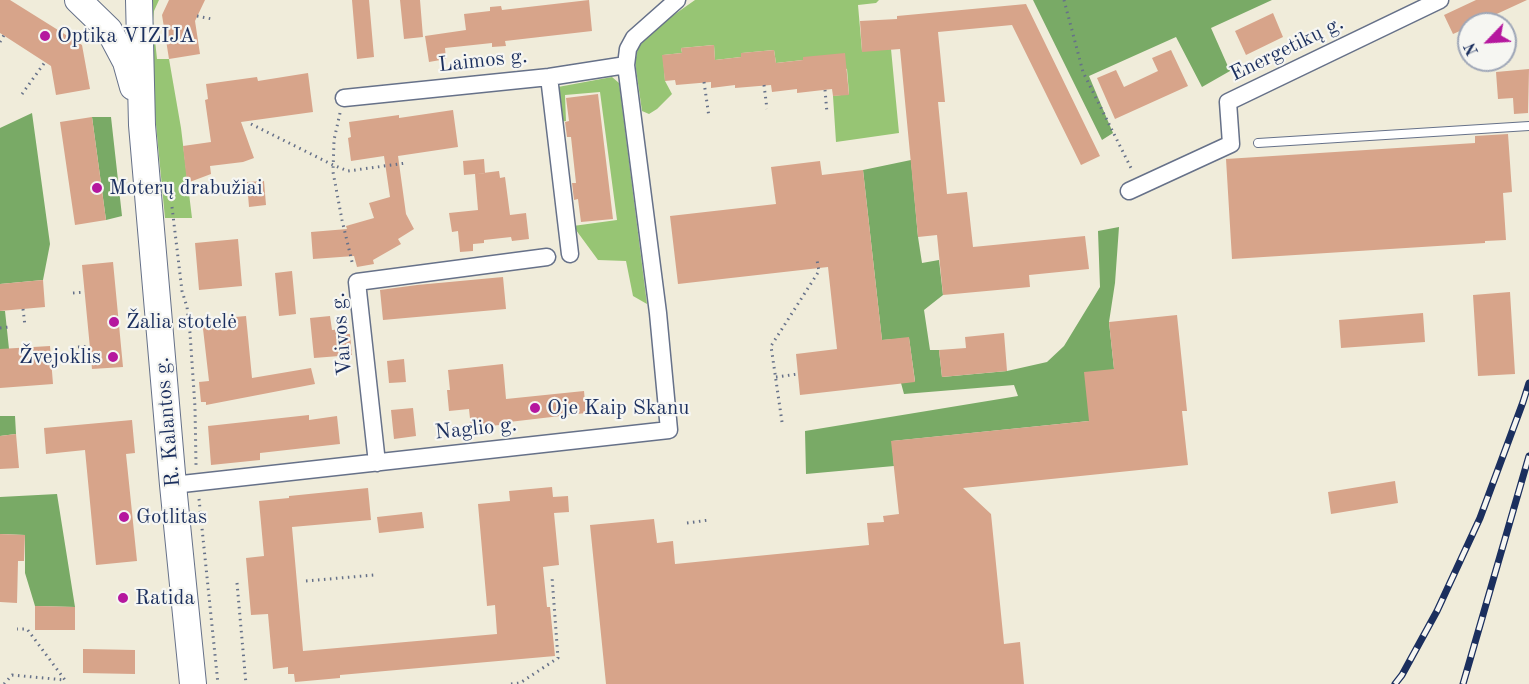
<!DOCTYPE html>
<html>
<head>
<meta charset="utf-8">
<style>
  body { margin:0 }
  #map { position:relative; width:1529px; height:684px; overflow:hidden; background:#f0ecda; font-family:"Old Standard TT",serif }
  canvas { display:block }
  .north { position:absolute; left:1457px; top:12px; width:60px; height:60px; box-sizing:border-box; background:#f6f6f2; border:2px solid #9ea6b7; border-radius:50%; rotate:245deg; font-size:16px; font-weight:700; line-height:24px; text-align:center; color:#1b2f5e }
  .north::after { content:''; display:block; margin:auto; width:21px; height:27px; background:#b5179e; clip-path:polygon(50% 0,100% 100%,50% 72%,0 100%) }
</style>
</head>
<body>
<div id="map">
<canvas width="1529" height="684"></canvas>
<div class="north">N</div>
</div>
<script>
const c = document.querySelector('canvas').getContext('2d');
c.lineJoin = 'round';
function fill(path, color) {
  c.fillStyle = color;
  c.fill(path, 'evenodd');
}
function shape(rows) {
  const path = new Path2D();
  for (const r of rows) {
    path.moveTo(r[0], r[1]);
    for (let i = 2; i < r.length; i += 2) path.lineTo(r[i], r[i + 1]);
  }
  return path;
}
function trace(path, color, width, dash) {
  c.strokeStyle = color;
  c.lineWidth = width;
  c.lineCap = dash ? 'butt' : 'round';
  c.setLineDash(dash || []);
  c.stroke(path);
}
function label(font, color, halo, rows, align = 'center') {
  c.font = font + ' "Old Standard TT",serif';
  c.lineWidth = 4.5;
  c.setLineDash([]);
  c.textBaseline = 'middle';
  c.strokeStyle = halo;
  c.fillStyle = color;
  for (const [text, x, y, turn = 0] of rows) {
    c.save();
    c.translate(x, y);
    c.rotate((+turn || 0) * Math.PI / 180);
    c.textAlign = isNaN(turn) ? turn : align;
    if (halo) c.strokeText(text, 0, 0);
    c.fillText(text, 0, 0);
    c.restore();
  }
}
const green = shape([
  [149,0,159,0,154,11,153,21,157,59,169,59,181,128,192,218,165,218,147,31],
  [695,0,879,0,876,3,858,5,862,51,891,49,899,133,836,142,833,96,849,94,847,69,803,57,803,60,776,63,774,50,742,53,741,57,715,60,714,45,681,48,682,53,663,55,665,81,672,94,657,109,649,114,642,111,635,62,638,48,651,31],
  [612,77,619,83,620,90,647,304,633,296,626,261,598,260,573,226,617,220,600,92,565,95,566,121,559,122,558,87]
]);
const forest = shape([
  [1033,0,1272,0,1211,28,1230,71,1202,87,1176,37,1089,76,1113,133,1102,140],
  [32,113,50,244,43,280,0,284,0,128],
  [92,117,111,117,122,216,106,220],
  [911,160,918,237,922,263,939,260,943,295,924,310,930,350,939,350,942,377,1007,371,1047,362,1064,346,1100,287,1098,231,1119,227,1115,283,1109,322,1114,369,1089,421,892,441,894,466,806,474,805,431,1018,396,1014,385,904,394,901,383,915,381,909,338,882,340,863,170],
  [0,311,5,311,9,349,0,349],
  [0,416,15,416,16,434,0,436],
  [57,494,75,607,35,606,25,573,25,535,0,534,0,497]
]);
const building = shape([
  [0,0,10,0,82,45,90,89,56,95,51,66,0,33],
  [169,0,205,0,195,21,200,54,169,59,162,15],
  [352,0,369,0,374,57,357,59],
  [400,0,420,0,423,37,404,39],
  [589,0,592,31,505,41,506,46,492,47,492,43,445,48,446,59,429,62,425,36,466,30,464,14,490,11,490,7,501,6,502,10],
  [1476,0,1527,0,1475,24,1469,24,1469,27,1453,34,1444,15],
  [1026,4,1100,156,1081,165,1012,25,938,32,945,102,938,102,947,194,967,192,973,247,1085,236,1089,269,1029,275,1030,287,943,295,937,235,918,237,900,49,862,52,860,21,897,19,897,16],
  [1273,13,1283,37,1246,55,1235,31],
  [714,45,715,60,741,57,741,53,774,50,776,63,803,60,803,57,845,53,849,95,833,96,832,89,797,93,797,89,772,92,771,85,735,88,735,85,711,88,711,82,676,85,675,80,665,81,662,55,682,53,681,48],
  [1171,50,1188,86,1115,119,1097,78,1116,70,1124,87,1158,71,1152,58],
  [1529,69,1528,113,1514,114,1513,98,1498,99,1496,72],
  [308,73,313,112,241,122,254,158,243,162,210,166,211,174,187,183,183,146,211,142,205,100,208,99,206,84,257,77,258,81],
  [598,94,613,219,581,222,578,199,574,200,572,183,576,183,571,137,567,137,565,122,569,121,566,98],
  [453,110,458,147,398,156,406,214,414,229,398,239,401,244,373,260,374,264,357,267,354,256,313,259,311,232,347,229,346,226,374,218,369,203,390,197,384,156,351,161,348,138,351,137,349,122,399,115,399,118],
  [92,117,106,220,75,225,60,122],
  [1508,134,1512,192,1503,193,1506,240,1485,241,1485,243,1232,259,1226,159,1475,143,1475,136],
  [484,159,485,173,464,175,463,161],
  [820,161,822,175,863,170,882,340,909,337,915,382,800,395,796,354,837,349,828,267,678,284,670,216,776,204,771,167],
  [499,171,500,178,505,177,510,215,526,213,529,239,512,241,511,237,484,240,484,243,473,244,473,251,460,252,458,231,452,232,449,213,478,210,475,174],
  [264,181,266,205,249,207,247,182],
  [238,239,242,286,199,290,195,243],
  [113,262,123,367,92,369,82,265],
  [292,271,296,314,279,316,275,273],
  [503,277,506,309,383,320,380,290,417,285],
  [43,280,45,307,0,311,0,284],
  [1510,292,1515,374,1478,376,1473,295],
  [1423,313,1425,342,1341,348,1339,320],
  [1177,315,1187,411,1182,411,1188,465,963,488,991,514,1004,644,1020,642,1024,684,606,684,590,525,654,519,657,543,673,541,675,564,869,545,867,523,884,522,883,516,899,514,891,441,1089,421,1084,372,1114,369,1109,322],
  [246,316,252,378,311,368,315,384,206,405,206,402,201,402,199,382,209,381,202,320],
  [330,316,332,330,343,329,343,334,350,334,352,355,314,358,310,318],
  [1004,333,1007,371,942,377,939,350,966,348,965,337],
  [50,346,53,384,0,388,0,349],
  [404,359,406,382,389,383,387,361],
  [503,364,506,399,584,391,586,413,509,422,509,424,471,428,469,409,449,411,447,390,450,390,448,370],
  [413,408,416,436,394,439,391,410],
  [309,415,309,420,337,416,340,444,260,453,260,460,211,465,208,426],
  [132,420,135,453,126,454,137,561,96,565,85,450,46,454,44,428],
  [16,434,19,468,0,469,0,436],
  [1395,481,1398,503,1331,514,1328,492],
  [552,487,553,497,568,496,569,512,554,513,559,565,543,567,547,607,550,607,555,656,340,675,340,678,295,682,294,674,288,674,288,667,273,669,268,614,251,615,246,558,264,556,259,501,289,498,289,496,368,488,371,520,292,527,303,651,497,634,495,605,487,606,478,504,510,501,509,491],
  [422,512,424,528,379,533,377,517],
  [0,534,25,535,24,561,18,561,17,603,0,602],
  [35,606,75,607,75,630,35,630],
  [83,649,135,650,135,674,83,673]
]);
const path = shape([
  [1064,0,1083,72,1132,170],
  [197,16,212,19],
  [0,42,4,35],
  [704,82,709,117],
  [764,85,767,109],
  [825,90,827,113],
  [22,94,45,62],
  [340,113,334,140,333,172,342,220,353,266],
  [251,124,333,165,348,171,406,163],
  [172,207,182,291,187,307,190,333,195,407,196,465],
  [73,293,85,292],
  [23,309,25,326],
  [0,328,9,327],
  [78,347,90,346],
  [776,377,798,374],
  [782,422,771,346,819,271,817,260],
  [199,499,218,684],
  [687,523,709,520],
  [306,581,374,575],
  [237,583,246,684],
  [4,684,12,675,65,680,27,629,17,629],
  [511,684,520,683,558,658,552,577]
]);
const service = shape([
  [1258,143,1529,126]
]);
const minor = shape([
  [549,77,570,254],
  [344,98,549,77,626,65],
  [1129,191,1231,144,1228,102,1440,0],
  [377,463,357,282,547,257],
  [173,485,669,430,658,313,626,65,628,49,634,38,677,0]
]);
const primary = shape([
  [78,0,109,30,126,62,133,87],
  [139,0,142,125,173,485,193,684]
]);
const rail = shape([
  [1395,684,1402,675,1437,611,1480,518,1523,402,1529,383],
  [1463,684,1529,456]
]);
const markers = [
  [45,36,6,"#b5179e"],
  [97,188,6,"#b5179e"],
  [114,322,6,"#b5179e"],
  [113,357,6,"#b5179e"],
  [535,408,6,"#b5179e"],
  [124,517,6,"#b5179e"],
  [123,598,6,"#b5179e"]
];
const poiNames = [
  ["Optika VIZIJA",57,36],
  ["Moterų drabužiai",109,188],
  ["Žalia stotelė",126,322],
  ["Žvejoklis",101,357,"right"],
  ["Oje Kaip Skanu",547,408],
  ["Gotlitas",136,517],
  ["Ratida",135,598]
];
const streetNames = [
  ["Energetikų g.",1287,49,-26],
  ["Laimos g.",483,61,-6],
  ["Vaivos g.",342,334,-95],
  ["R. Kalantos g.",168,422,-95],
  ["Naglio g.",476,429,-6]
];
fill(green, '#97c574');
fill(forest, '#79aa66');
fill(building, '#d7a48a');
trace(service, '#667189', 10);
trace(minor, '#667189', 19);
trace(primary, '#667189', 28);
trace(path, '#667189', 3, [1.5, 4.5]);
trace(service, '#fff', 8);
trace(minor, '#fff', 16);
trace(primary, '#fff', 26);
trace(rail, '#1b2f5e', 7);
trace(rail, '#f6f6f2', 4.5, [14]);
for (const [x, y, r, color] of markers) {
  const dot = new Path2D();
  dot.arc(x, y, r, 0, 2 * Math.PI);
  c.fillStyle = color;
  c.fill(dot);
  trace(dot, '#f6f6f2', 2);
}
label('21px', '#1b2f5e', '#f6f6f2', poiNames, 'left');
label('21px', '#1b2f5e', '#f6f6f2', streetNames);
</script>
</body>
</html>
